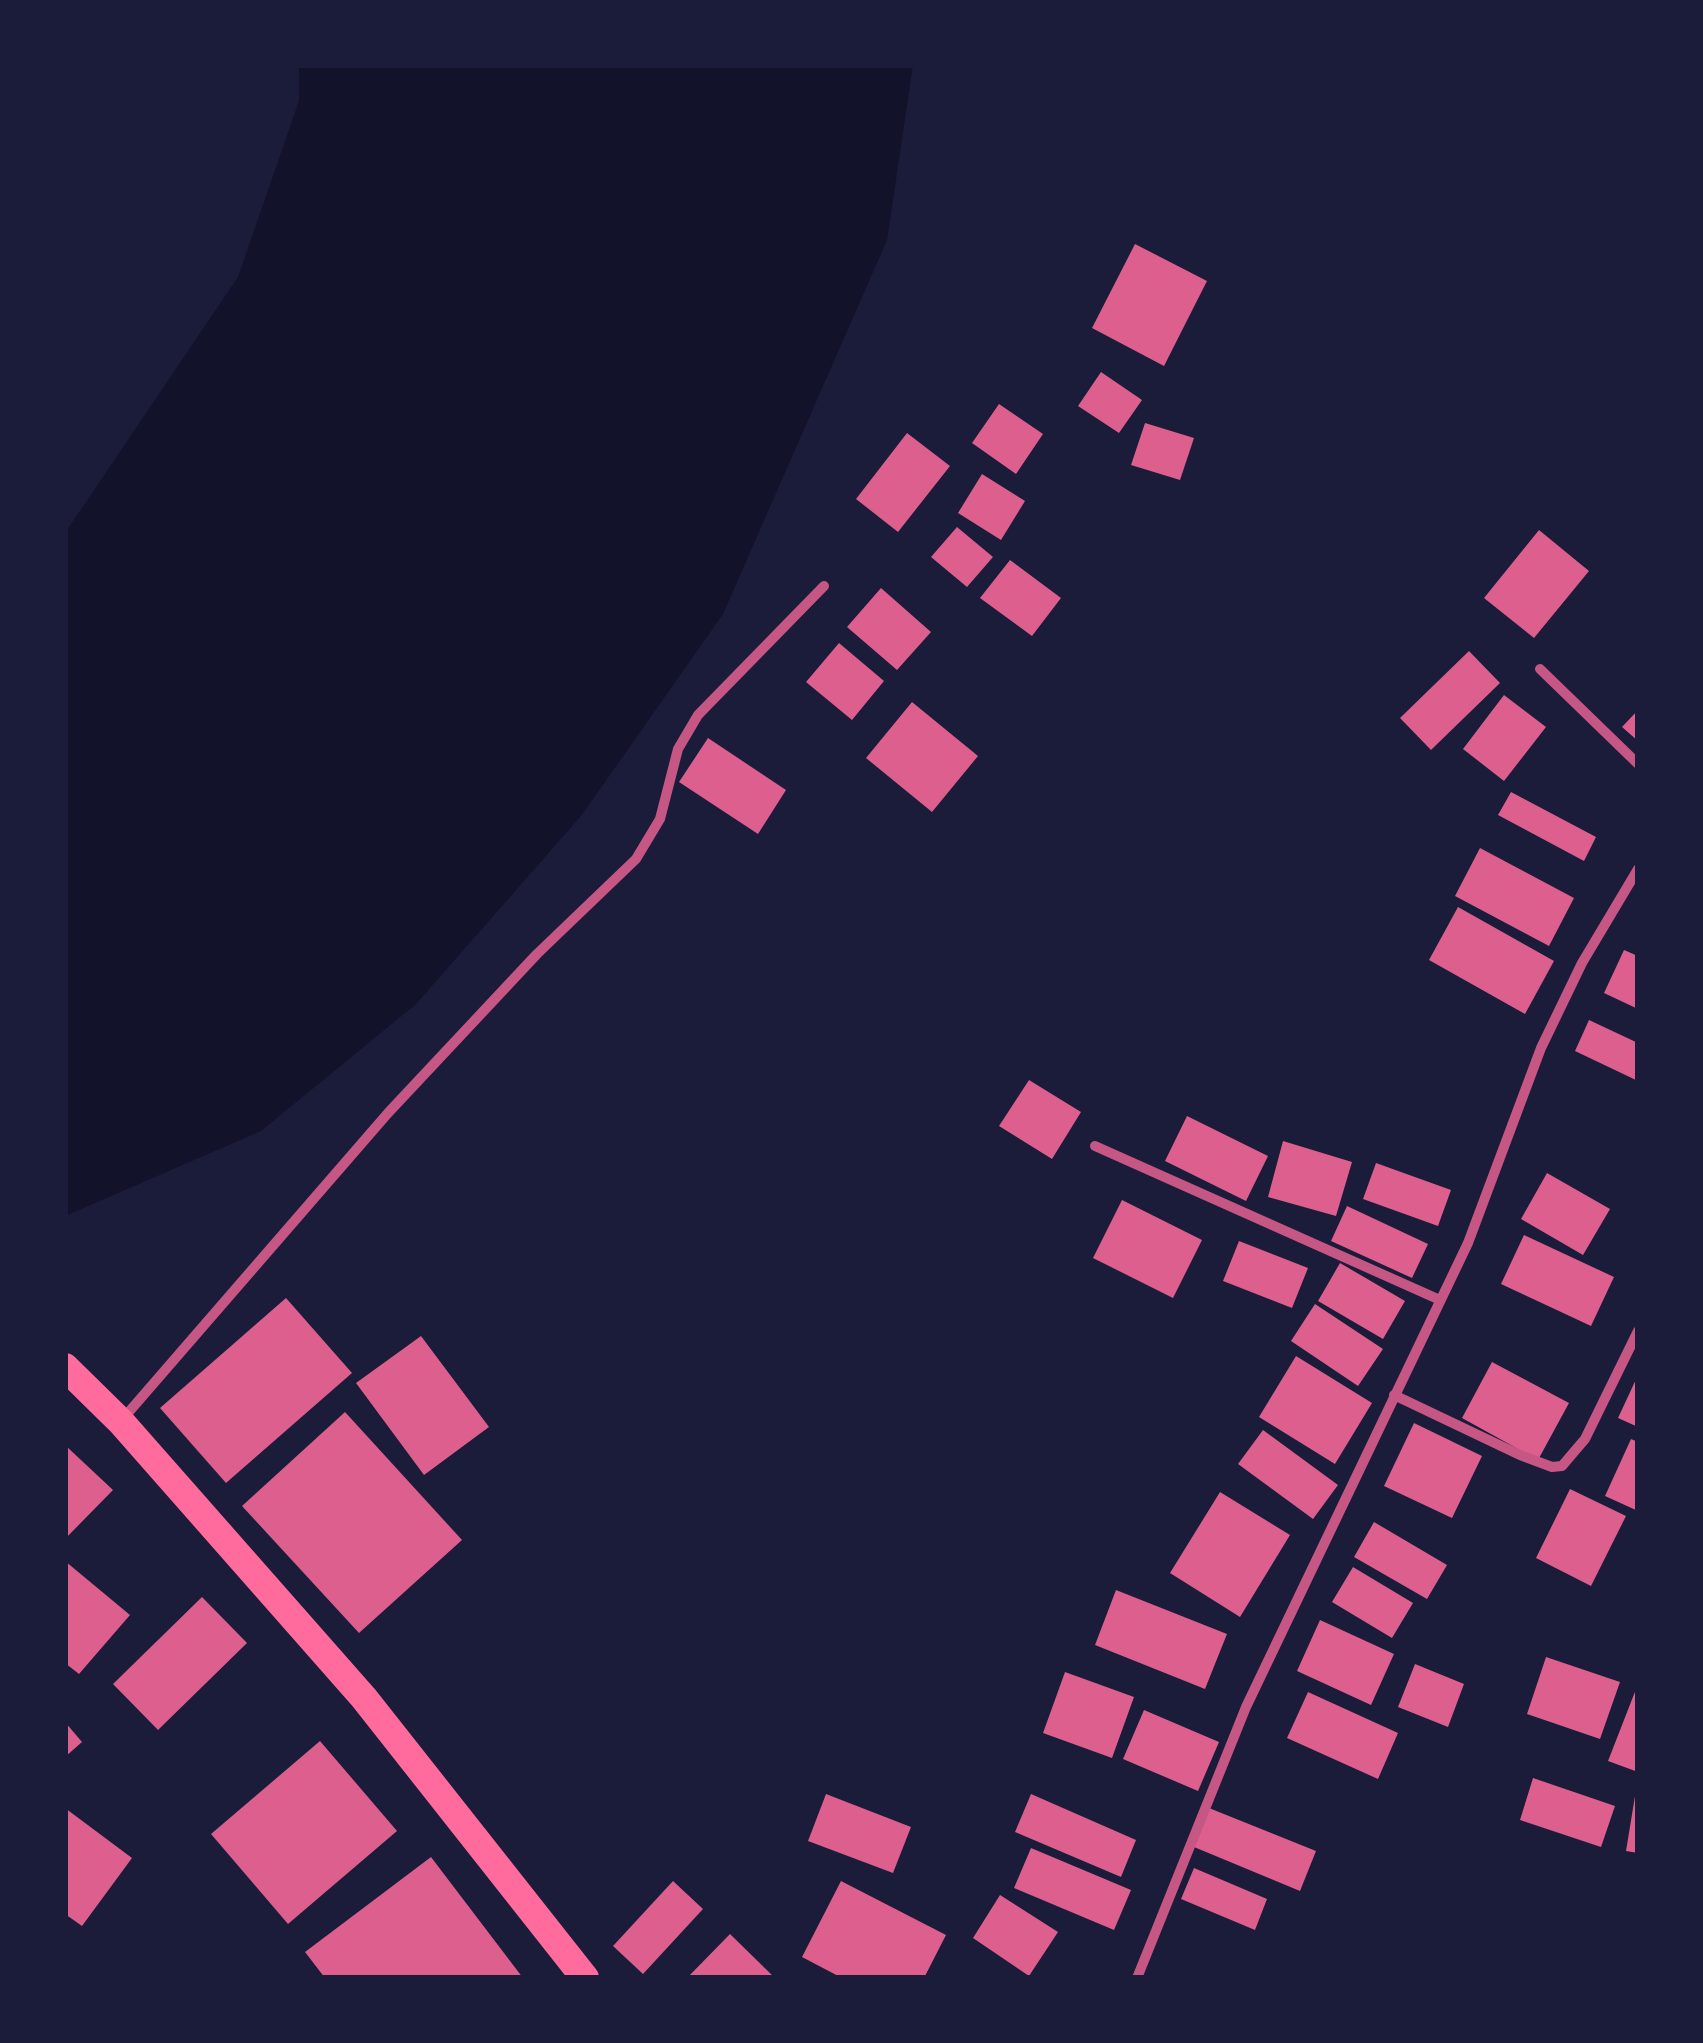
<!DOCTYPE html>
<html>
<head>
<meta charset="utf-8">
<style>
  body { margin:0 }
  #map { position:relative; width:1703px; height:2043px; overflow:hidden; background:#1b1b3a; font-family:"Work Sans",sans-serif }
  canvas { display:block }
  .frame { position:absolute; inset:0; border:68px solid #1b1b3a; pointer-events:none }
</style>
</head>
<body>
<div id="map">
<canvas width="1703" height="2043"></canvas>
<div class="frame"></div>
</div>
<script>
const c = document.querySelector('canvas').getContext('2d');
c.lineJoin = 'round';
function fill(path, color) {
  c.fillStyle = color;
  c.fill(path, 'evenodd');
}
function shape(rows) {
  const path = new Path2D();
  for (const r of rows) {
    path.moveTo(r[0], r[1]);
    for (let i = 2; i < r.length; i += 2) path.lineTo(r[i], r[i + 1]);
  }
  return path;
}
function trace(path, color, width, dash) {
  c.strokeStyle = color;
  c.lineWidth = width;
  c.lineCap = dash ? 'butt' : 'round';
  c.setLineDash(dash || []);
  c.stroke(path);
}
const water = shape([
  [299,65,913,65,887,240,723,614,581,816,416,1004,261,1131,65,1216,65,533,238,277,299,101]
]);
const building = shape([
  [1135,244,1207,281,1164,366,1092,328],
  [1101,372,1142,400,1119,433,1078,406],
  [999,404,1043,434,1016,474,972,443],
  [1145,423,1194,438,1180,480,1131,465],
  [907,433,950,466,898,532,856,499],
  [982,474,1025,501,1001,540,958,513],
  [957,527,993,557,967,587,931,557],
  [1539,530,1589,571,1534,638,1484,598],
  [1010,560,1061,598,1032,636,980,598],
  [881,588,931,632,897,670,847,627],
  [839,643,884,681,852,720,806,682],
  [1469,651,1500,683,1431,750,1400,718],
  [1504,695,1546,727,1504,781,1463,749],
  [912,702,978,756,932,812,866,758],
  [1638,710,1638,741,1622,727],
  [708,738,786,790,758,834,679,782],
  [1511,792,1596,837,1584,861,1498,815],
  [1480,848,1574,898,1549,946,1455,896],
  [1458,907,1554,961,1525,1014,1429,960],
  [1624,950,1638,956,1638,1009,1604,993],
  [1589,1020,1638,1043,1638,1081,1575,1051],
  [1029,1080,1081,1112,1052,1159,999,1126],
  [1187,1116,1268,1156,1246,1201,1165,1161],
  [1283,1141,1352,1162,1336,1216,1268,1197],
  [1376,1163,1451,1190,1438,1226,1363,1199],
  [1547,1173,1610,1209,1583,1255,1521,1219],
  [1122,1200,1202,1240,1173,1298,1093,1258],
  [1347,1206,1428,1244,1412,1278,1331,1241],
  [1524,1235,1614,1277,1591,1326,1501,1284],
  [1239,1241,1308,1268,1292,1308,1223,1281],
  [1340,1263,1405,1301,1383,1339,1318,1301],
  [286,1298,352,1373,226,1483,160,1408],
  [1315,1304,1383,1349,1358,1386,1291,1341],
  [421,1336,489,1427,424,1475,356,1383],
  [1296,1356,1372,1403,1335,1464,1259,1417],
  [1492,1362,1569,1403,1538,1460,1462,1418],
  [1638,1375,1638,1427,1618,1418],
  [345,1412,462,1540,359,1633,242,1506],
  [1414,1423,1482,1456,1452,1518,1384,1486],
  [1263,1430,1338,1485,1313,1519,1238,1464],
  [1631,1439,1638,1442,1638,1511,1605,1496],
  [65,1445,113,1490,65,1539],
  [1570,1489,1626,1516,1591,1586,1536,1558],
  [1220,1492,1290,1535,1240,1617,1170,1573],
  [1374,1522,1447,1565,1427,1599,1354,1557],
  [65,1561,130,1615,79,1674,65,1663],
  [1353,1567,1413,1603,1392,1638,1332,1602],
  [1116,1590,1227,1634,1205,1689,1095,1645],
  [202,1597,247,1643,158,1730,113,1684],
  [1320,1620,1394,1654,1371,1705,1297,1671],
  [1546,1657,1620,1682,1600,1739,1527,1714],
  [1415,1664,1464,1684,1448,1727,1398,1707],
  [1065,1672,1134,1697,1112,1758,1043,1733],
  [1638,1684,1638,1772,1608,1761],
  [1308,1692,1398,1733,1378,1779,1287,1738],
  [1144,1710,1219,1742,1198,1791,1123,1759],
  [65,1722,82,1742,65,1757],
  [320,1741,397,1831,288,1924,211,1834],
  [1533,1778,1615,1806,1601,1847,1520,1820],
  [1636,1790,1638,1790,1638,1853,1626,1851],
  [826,1794,911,1827,893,1873,808,1841],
  [1031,1794,1136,1840,1121,1877,1015,1832],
  [65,1808,132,1858,82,1926,65,1914],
  [1209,1808,1316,1851,1300,1891,1194,1847],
  [1031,1848,1131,1890,1114,1930,1014,1888],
  [431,1857,523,1978,325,1978,305,1952],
  [1194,1868,1267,1899,1255,1930,1181,1899],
  [673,1881,703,1909,643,1974,613,1946],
  [841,1881,946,1935,924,1978,842,1978,802,1957],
  [1000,1895,1058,1932,1029,1976,973,1938],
  [730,1934,775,1978,687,1978]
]);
const minor = shape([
  [1540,669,1638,764],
  [1095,1146,1440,1300],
  [1394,1395,1520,1455,1552,1467,1562,1466,1585,1439,1638,1331],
  [121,1421,388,1113,537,954,636,859,660,819,678,749,698,715,824,586],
  [1137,1978,1246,1707,1468,1243,1541,1048,1582,963,1638,869]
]);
const trunk = shape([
  [65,1367,121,1422,364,1698,585,1978]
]);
fill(water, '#12122b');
fill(building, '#dd5f8e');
trace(minor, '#c65784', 10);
trace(trunk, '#ff6b9d', 28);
</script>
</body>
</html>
